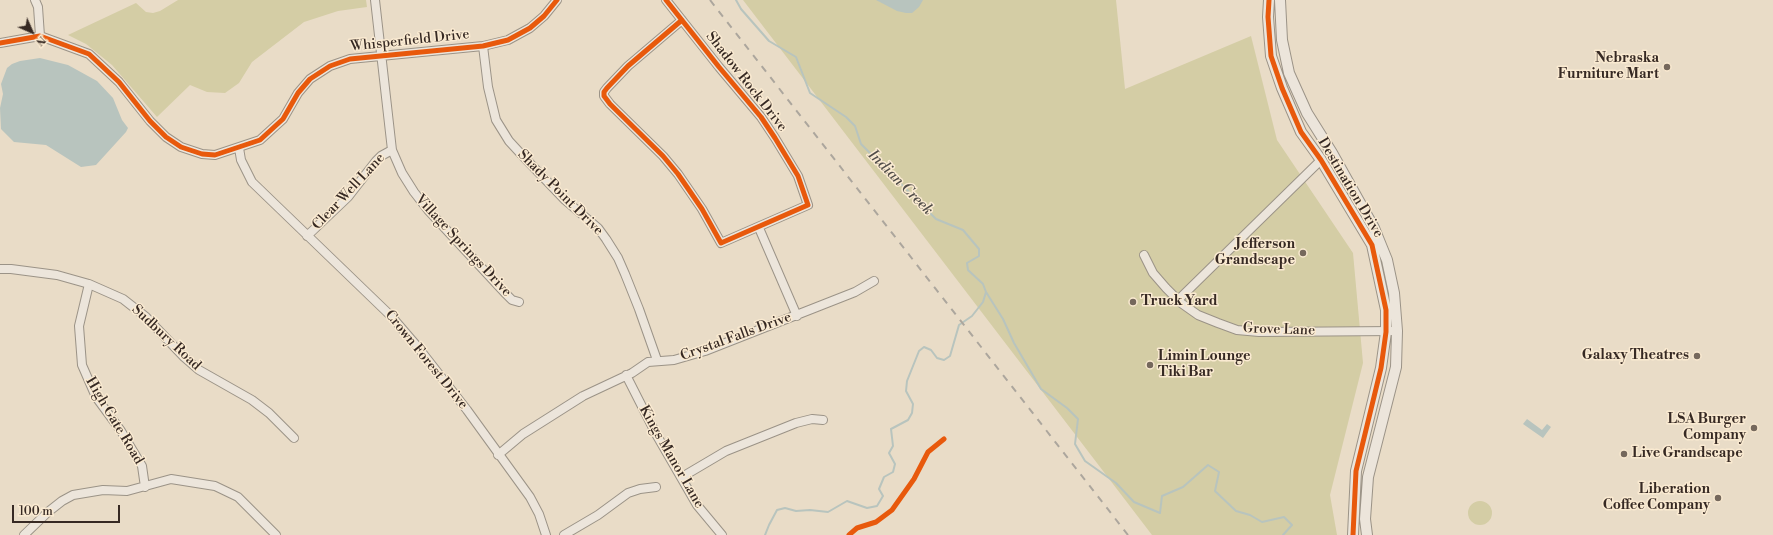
<!DOCTYPE html>
<html>
<head>
<meta charset="utf-8">
<style>
  body { margin:0 }
  #map { position:relative; width:1773px; height:535px; overflow:hidden; background:#e9dcc7; font-family:"Libre Bodoni",serif }
  canvas { display:block }
  .north { position:absolute; left:12px; top:12px; width:40px; height:40px; -webkit-text-stroke:3px #faead1; paint-order:stroke; rotate:135deg; font-size:11px; font-weight:700; line-height:16px; text-align:center; color:#362923 }
  .north::after { content:''; display:block; margin:auto; width:14px; height:18px; background:#362923; clip-path:polygon(50% 0,100% 100%,50% 72%,0 100%) }
  .scale { position:absolute; left:12px; top:505px; width:108px; height:18px; box-sizing:border-box; border:2px solid #362923; border-top:0; padding-left:5px; font-size:12px; line-height:14px; white-space:nowrap; color:#362923; -webkit-text-stroke:3px #faead1; paint-order:stroke }
</style>
</head>
<body>
<div id="map">
<canvas width="1773" height="535"></canvas>
<div class="north">N</div>
<div class="scale">100 m</div>
</div>
<script>
const c = document.querySelector('canvas').getContext('2d');
c.lineJoin = 'round';
function fill(path, color) {
  c.fillStyle = color;
  c.fill(path, 'evenodd');
}
function shape(rows) {
  const path = new Path2D();
  for (const r of rows) {
    if (r.length === 3) {
      path.moveTo(r[0] + r[2], r[1]);
      path.arc(r[0], r[1], r[2], 0, 2 * Math.PI);
      continue;
    }
    path.moveTo(r[0], r[1]);
    for (let i = 2; i < r.length; i += 2) path.lineTo(r[i], r[i + 1]);
  }
  return path;
}
function trace(path, color, width, dash) {
  c.strokeStyle = color;
  c.lineWidth = width;
  c.lineCap = dash ? 'butt' : 'round';
  c.setLineDash(dash || []);
  c.stroke(path);
}
function label(font, color, halo, rows, align = 'center') {
  c.font = font + ' "Libre Bodoni",serif';
  c.lineWidth = 3;
  c.setLineDash([]);
  c.textBaseline = 'middle';
  c.strokeStyle = halo;
  c.fillStyle = color;
  for (const [text, x, y, turn = 0] of rows) {
    c.save();
    c.translate(x, y);
    c.rotate((+turn || 0) * Math.PI / 180);
    c.textAlign = isNaN(turn) ? turn : align;
    if (halo) c.strokeText(text, 0, 0);
    c.fillText(text, 0, 0);
    c.restore();
  }
}
const green = shape([
  [178,0,366,0,367,7,338,11,304,22,252,62,239,83,225,93,207,92,190,85,157,117,112,65,86,44,68,35,136,3,146,12,153,13,160,11],
  [743,0,1116,0,1125,89,1251,36,1277,140,1353,253,1363,363,1330,495,1337,535,1152,535],
  [1480,513,12]
]);
const water = shape([
  [876,0,923,0,919,7,912,13,906,13,897,11],
  [40,58,68,65,97,81,113,98,122,120,128,128,126,132,96,165,81,167,46,145,14,142,1,129,0,108,3,94,1,84,7,68,12,64,20,61],
  [1527,419,1542,430,1547,424,1551,427,1543,438,1523,424]
]);
const stream = shape([
  [736,0,741,9,769,41,796,57,810,93,846,117,855,126,861,144,936,219,963,230,979,249,979,256,967,263,968,270,983,284,986,292,983,302,972,316,959,325,950,356,944,360,937,358,931,350,924,347,919,351,907,381,906,391,913,404,912,413,908,420,891,429,893,446,889,453,895,464,893,472,884,477,879,489,883,496,877,506,867,508,847,501,828,512,810,510,796,511,785,508,777,510,769,525,765,535],
  [986,292,1003,319,1014,343,1041,389,1067,408,1078,419,1075,444,1085,461,1116,483,1134,502,1160,513,1162,496,1183,487,1208,465,1219,472,1215,491,1236,511,1250,515,1262,522,1284,517,1292,525,1283,535]
]);
const minor = shape([
  [35,0,38,7,40,36],
  [375,0,392,150,402,173,414,192,428,210,506,294,512,300,519,302],
  [666,0,719,67,761,117,775,138,798,176,808,205,721,243,702,209,678,174,663,156,610,104,604,96,604,92,607,88,628,66,682,20],
  [0,43,40,36,89,54,119,82,150,121,166,137,181,147,202,154,215,155,260,140,283,119,298,93,310,79,330,66,350,59,483,46,508,40,530,28,544,16,557,0],
  [483,46,488,87,496,120,509,141,521,154,565,200,598,228,606,239,618,258,625,274,639,309,657,360],
  [239,148,241,160,252,182,392,317,417,346,467,410,530,497,539,514,546,535],
  [759,228,797,316],
  [307,236,348,197,376,161,381,156,392,150],
  [1144,255,1153,273,1166,288,1181,303,1198,315,1218,323,1237,330,1259,332,1397,331],
  [0,269,11,269,57,275,89,284,123,299,146,317,184,357,199,370,252,400,269,413,294,438],
  [89,284,79,326,82,365,96,397,121,431,142,466,145,487],
  [1178,300,1321,160],
  [626,375,656,434,697,505,722,535],
  [498,455,523,434,583,396,632,373,648,362,674,360,705,351,855,292,874,281],
  [682,477,726,451,796,423,812,419,823,420],
  [24,535,48,512,62,501,73,495,103,490,127,491,171,479,215,486,238,497,276,535],
  [564,535,598,515,628,493,640,489,656,487]
]);
const tertiary = shape([
  [1269,0,1268,17,1271,56,1282,88,1301,132,1321,160,1372,245,1386,310,1386,332,1381,368,1356,471,1353,535],
  [1280,0,1282,40,1289,73,1307,113,1332,153,1374,228,1387,260,1394,293,1397,331,1396,367,1368,477,1365,519,1367,535]
]);
const rail = shape([
  [710,0,1128,535]
]);
const cycleway = shape([
  [666,0,719,67,761,117,775,138,798,176,808,205,721,243,702,209,678,174,663,156,610,104,604,96,604,92,607,88,628,66,682,20],
  [1269,0,1268,17,1271,56,1282,88,1301,132,1321,160,1372,245,1386,310,1386,332,1381,368,1356,471,1353,535],
  [0,43,40,36,89,54,119,82,150,121,166,137,181,147,202,154,215,155,260,140,283,119,298,93,310,79,330,66,350,59,483,46,508,40,530,28,544,16,557,0],
  [849,535,857,528,876,522,892,510,914,479,928,452,944,439]
]);
const markers = [
  [1667,67,4,"#75685c"],
  [1303,253,4,"#75685c"],
  [1133,302,4,"#75685c"],
  [1697,356,4,"#75685c"],
  [1150,365,4,"#75685c"],
  [1754,428,4,"#75685c"],
  [1624,454,4,"#75685c"],
  [1718,498,4,"#75685c"]
];
const streetNames = [
  ["Whisperfield Drive",410,41,-6],
  ["Shadow Rock Drive",746,82,52],
  ["Destination Drive",1350,188,59],
  ["Clear Well Lane",349,192,-47],
  ["Shady Point Drive",560,193,45],
  ["Village Springs Drive",463,246,47],
  ["Grove Lane",1279,330,2],
  ["Crystal Falls Drive",736,337,-20],
  ["Sudbury Road",166,338,43],
  ["Crown Forest Drive",426,360,51],
  ["High Gate Road",114,421,59],
  ["Kings Manor Lane",671,457,60]
];
const poiNames = [
  ["Nebraska",1659,59],
  ["Furniture Mart",1659,75],
  ["Jefferson",1295,245],
  ["Grandscape",1295,261],
  ["Truck Yard",1141,302,"left"],
  ["Galaxy Theatres",1689,356],
  ["Limin Lounge",1158,357,"left"],
  ["Tiki Bar",1158,373,"left"],
  ["LSA Burger",1746,420],
  ["Company",1746,436],
  ["Live Grandscape",1632,454,"left"],
  ["Liberation",1710,490],
  ["Coffee Company",1710,506]
];
const waterNames = [
  ["Indian Creek",900,183,45]
];
fill(green, '#d4cda5');
fill(water, '#b8c4be');
trace(stream, '#b8c4be', 2);
trace(minor, '#9b9387', 10);
trace(tertiary, '#9b9387', 12);
trace(minor, '#ece5db', 8);
trace(tertiary, '#ece5db', 10);
trace(rail, '#aca69d', 2, [7, 7]);
trace(cycleway, '#e8590c', 5);
for (const [x, y, r, color] of markers) {
  const dot = new Path2D();
  dot.arc(x, y, r, 0, 2 * Math.PI);
  c.fillStyle = color;
  c.fill(dot);
  trace(dot, '#faead1', 1.5);
}
label('14px', '#362923', '#faead1', streetNames);
label('bold 14px', '#362923', '#faead1', poiNames, 'right');
label('italic 15px', '#514d49', '#faead1', waterNames);
</script>
</body>
</html>
